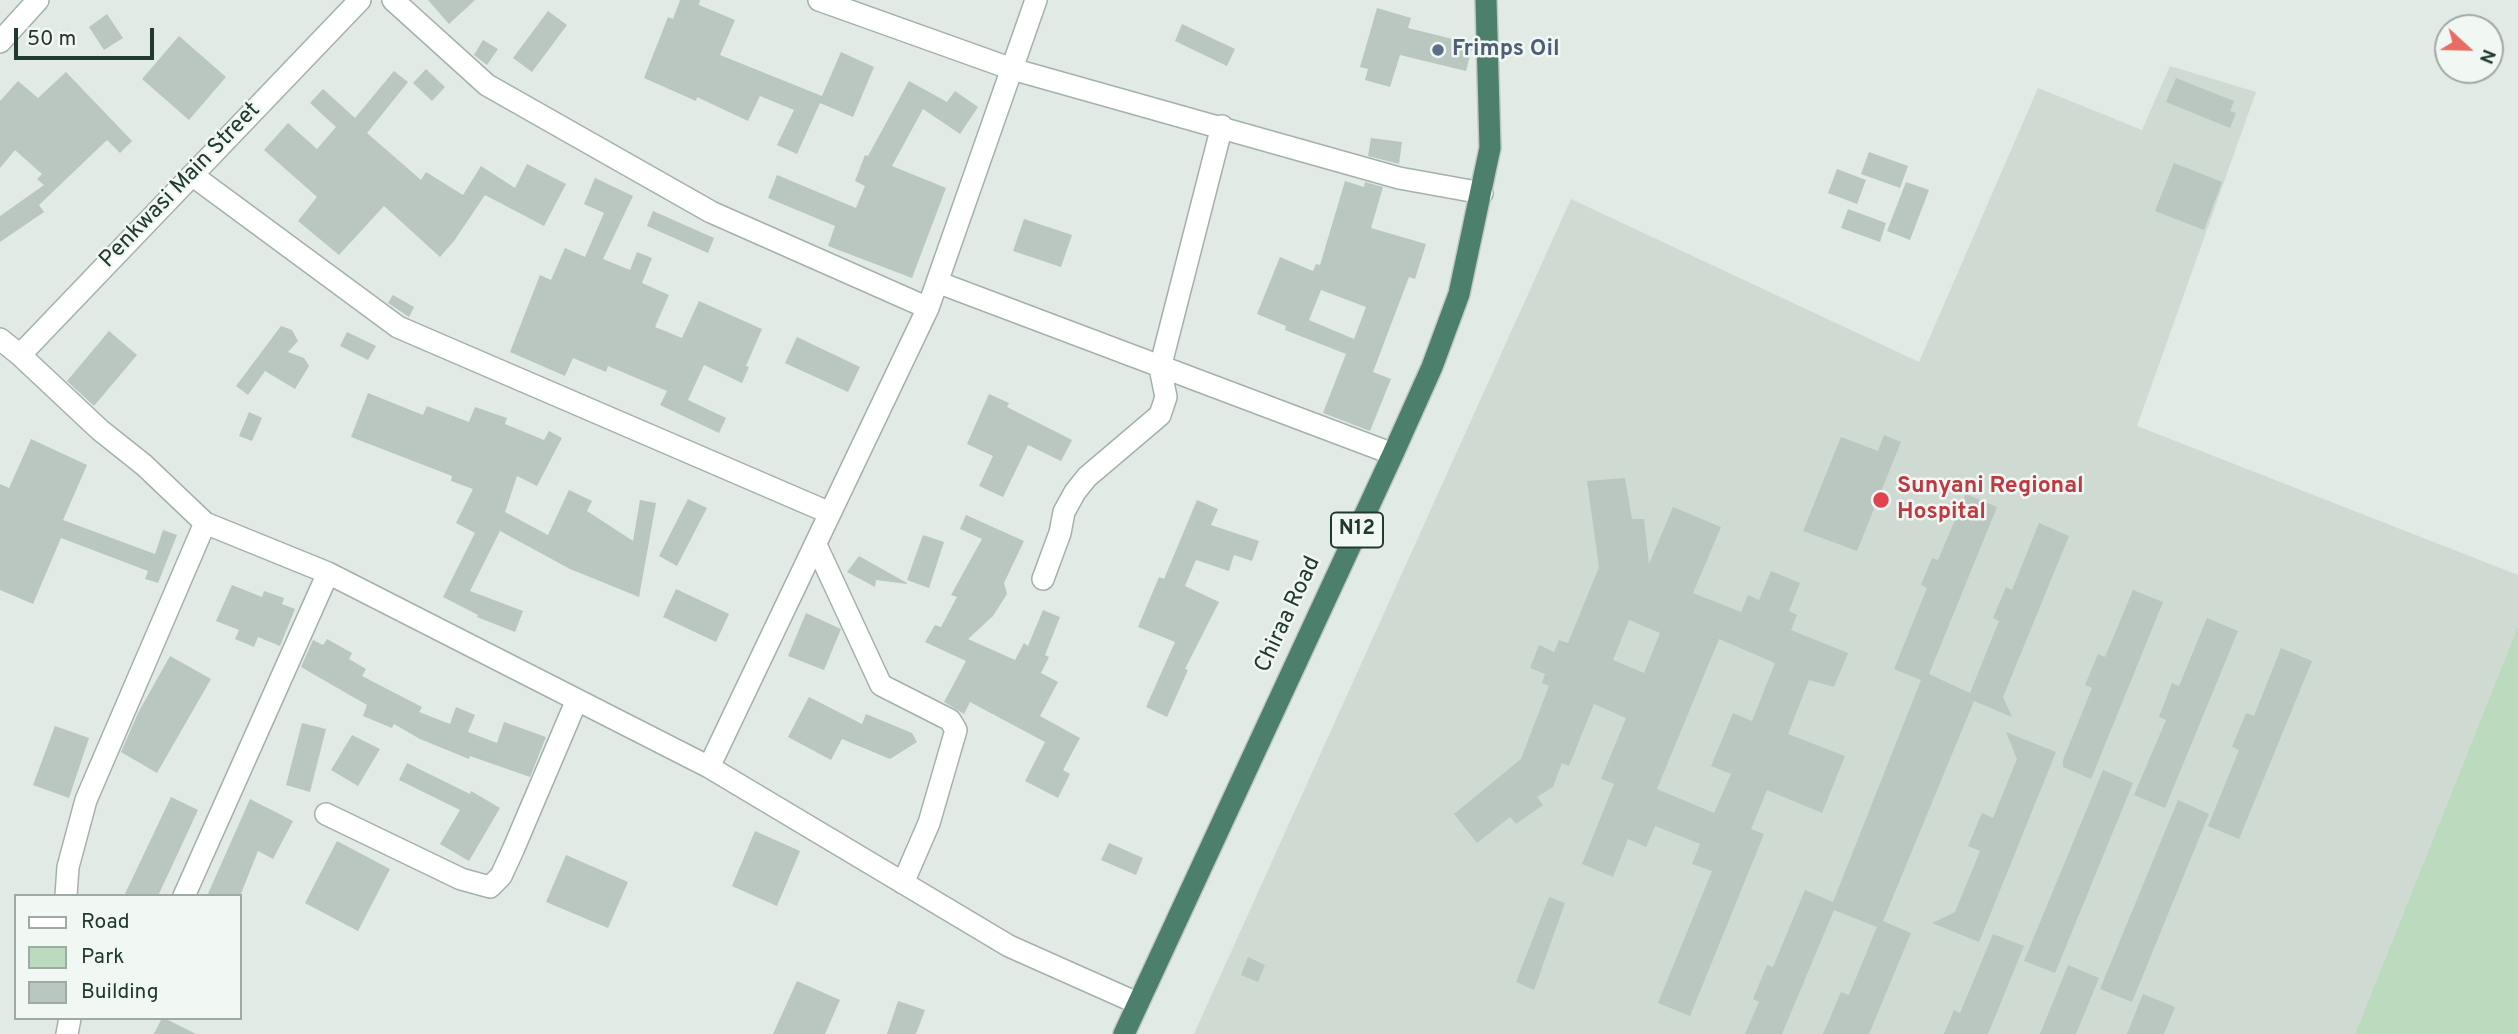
<!DOCTYPE html>
<html>
<head>
<meta charset="utf-8">
<style>
  body { margin:0 }
  #map { position:relative; width:2518px; height:1034px; overflow:hidden; background:#e1eae4; font-family:Overpass,sans-serif }
  canvas { display:block }
  .legend { position:absolute; left:14px; top:894px; width:228px; height:126px; box-sizing:border-box; background:#f1f7f3; border:2px solid #9eaba5; margin:0; padding:9px 12px; list-style:none; font-size:21px; color:#22392f }
  .legend li { display:flex; align-items:center; gap:14px; height:35px }
  .legend b { width:35px; border:2px solid #9eaba5 }
  .north { position:absolute; left:2434px; top:14px; width:70px; height:70px; box-sizing:border-box; background:#f1f7f3; border:2px solid #9eaba5; border-radius:50%; rotate:112deg; font-size:19px; font-weight:700; line-height:28px; text-align:center; color:#22392f }
  .north::after { content:''; display:block; margin:auto; width:24px; height:32px; background:#e76d62; clip-path:polygon(50% 0,100% 100%,50% 72%,0 100%) }
  .scale { position:absolute; left:14px; top:28px; width:140px; height:32px; box-sizing:border-box; border:4px solid #22392f; border-top:0; padding-left:9px; font-size:21px; line-height:24px; white-space:nowrap; color:#22392f; -webkit-text-stroke:5px #f1f7f3; paint-order:stroke }
</style>
</head>
<body>
<div id="map">
<canvas width="2518" height="1034"></canvas>
<ul class="legend">
<li><b style="height:9px;background:#fff"></b>Road</li>
<li><b style="height:19px;background:#bbdabe"></b>Park</li>
<li><b style="height:19px;background:#b9c7c0"></b>Building</li>
</ul>
<div class="north">N</div>
<div class="scale">50 m</div>
</div>
<script>
const c = document.querySelector('canvas').getContext('2d');
c.lineJoin = 'round';
function fill(path, color) {
  c.fillStyle = color;
  c.fill(path, 'evenodd');
}
function shape(rows) {
  const path = new Path2D();
  for (const r of rows) {
    path.moveTo(r[0], r[1]);
    for (let i = 2; i < r.length; i += 2) path.lineTo(r[i], r[i + 1]);
  }
  return path;
}
function trace(path, color, width, dash) {
  c.strokeStyle = color;
  c.lineWidth = width;
  c.lineCap = dash ? 'butt' : 'round';
  c.setLineDash(dash || []);
  c.stroke(path);
}
function label(font, color, halo, rows, align = 'center') {
  c.font = font + ' Overpass,sans-serif';
  c.lineWidth = 5;
  c.setLineDash([]);
  c.textBaseline = 'middle';
  c.strokeStyle = halo;
  c.fillStyle = color;
  for (const [text, x, y, turn = 0] of rows) {
    c.save();
    c.translate(x, y);
    c.rotate((+turn || 0) * Math.PI / 180);
    c.textAlign = isNaN(turn) ? turn : align;
    if (halo) c.strokeText(text, 0, 0);
    c.fillText(text, 0, 0);
    c.restore();
  }
}
const built = shape([
  [2170,66,2256,92,2137,426,2518,575,2518,626,2355,1034,1194,1034,1571,199,1919,362,2038,88,2142,130]
]);
const green = shape([
  [2518,626,2518,1034,2355,1034]
]);
const building = shape([
  [428,0,475,0,449,24],
  [680,0,700,0,699,5,735,20,720,55,822,96,841,52,874,67,853,117,820,103,797,154,777,145,794,110,760,96,748,121,697,97,696,101,644,78,668,17,673,19],
  [1377,8,1411,18,1408,28,1473,44,1466,71,1400,55,1390,87,1365,80,1368,69,1360,67],
  [548,11,567,25,532,72,513,58],
  [107,14,123,38,104,50,89,27],
  [1182,24,1235,49,1227,66,1175,41],
  [179,36,226,77,189,120,142,79],
  [483,40,498,49,487,65,474,55],
  [426,69,445,87,432,101,413,83],
  [394,71,408,82,367,133,421,180,426,172,463,195,481,166,515,188,527,164,566,184,544,226,485,195,454,241,440,257,384,206,339,255,298,221,317,197,264,150,288,123,317,149,336,127,310,103,323,89,355,118],
  [66,72,132,141,120,153,107,140,39,205,44,212,0,242,0,216,44,185,37,179,42,174,15,150,0,168,0,101,18,81,38,98],
  [2176,78,2234,101,2230,111,2236,113,2230,128,2166,102],
  [909,81,947,102,955,91,978,107,960,134,923,109,892,166,946,188,912,278,828,246,835,226,768,198,777,175,856,208,865,186,855,181,865,155,868,156],
  [1371,138,1402,142,1399,164,1368,156],
  [1869,152,1908,166,1900,188,1861,174],
  [2174,163,2222,182,2204,230,2155,211],
  [1837,169,1866,180,1857,204,1828,193],
  [595,178,633,196,603,259,630,270,637,252,652,258,642,283,669,295,655,327,682,338,699,301,762,329,746,366,749,367,742,383,704,365,688,400,726,418,719,433,660,405,667,391,608,366,606,372,573,358,565,376,510,352,540,275,551,280,565,248,585,257,604,213,584,204],
  [1345,181,1364,187,1365,182,1383,187,1371,228,1426,244,1415,279,1409,277,1373,372,1391,379,1370,431,1323,413,1346,354,1285,330,1286,326,1257,314,1280,257,1313,271,1316,264,1320,265],
  [1321,290,1366,307,1354,339,1309,320],
  [1906,182,1929,190,1910,240,1887,231],
  [1848,209,1886,223,1880,242,1841,228],
  [653,211,714,238,708,253,647,226],
  [1024,219,1072,235,1061,267,1013,251],
  [393,295,414,307,409,317,388,303],
  [281,326,292,330,298,341,288,352,304,358,309,366,295,389,265,371,248,395,236,386],
  [109,331,137,355,94,406,67,381],
  [347,332,376,346,368,360,340,346],
  [797,337,860,367,848,392,785,363],
  [368,393,423,415,427,406,469,422,475,407,507,418,505,424,544,440,549,431,562,438,537,486,517,476,505,512,548,535,569,490,592,501,587,511,633,541,640,500,656,503,639,597,570,569,500,531,470,591,523,611,515,632,477,617,478,615,443,597,475,533,456,523,473,489,451,481,452,476,351,437],
  [989,394,1009,403,1007,407,1072,440,1061,461,1028,445,1003,497,979,486,993,456,967,444],
  [249,412,262,418,252,441,239,436],
  [1884,435,1901,442,1857,551,1803,531,1841,437,1878,451],
  [31,439,87,465,63,520,155,554,163,530,177,535,158,583,145,579,148,571,61,538,33,604,0,590,0,484,9,488],
  [1625,478,1632,519,1644,519,1649,564,1673,507,1721,527,1693,593,1741,612,1748,595,1759,600,1771,571,1800,583,1789,611,1797,615,1791,630,1848,653,1834,687,1809,680,1788,734,1845,756,1822,813,1767,790,1751,829,1764,834,1690,1016,1658,1003,1712,871,1692,864,1700,844,1655,826,1646,847,1628,839,1613,877,1582,864,1614,784,1601,779,1626,718,1594,704,1569,766,1562,763,1553,787,1537,797,1543,805,1516,824,1510,817,1477,843,1454,814,1521,759,1549,686,1542,683,1545,674,1530,668,1539,645,1554,652,1559,640,1568,643,1599,567,1587,481],
  [1629,620,1660,633,1644,673,1613,660],
  [1719,639,1775,663,1752,721,1733,713,1711,766,1731,774,1714,813,1657,789],
  [1966,494,1997,507,1929,674,1970,693,1999,621,1993,618,2006,587,2012,590,2039,523,2069,536,2003,697,2012,717,1974,701,1883,921,1911,933,1869,1034,1823,1034,1841,992,1849,995,1877,927,1834,910,1782,1034,1745,1034,1759,1002,1753,999,1767,965,1773,967,1805,890,1833,902,1921,680,1894,669,1927,588,1921,585,1932,558,1938,560],
  [688,499,707,508,677,566,659,556],
  [1197,500,1218,509,1211,525,1259,541,1252,561,1234,555,1229,571,1196,560,1185,586,1219,602,1185,669,1188,670,1167,717,1146,707,1175,642,1138,627,1159,577,1164,579],
  [966,515,1024,541,1004,583,1007,594,993,616,968,639,1015,660,1024,643,1028,646,1043,610,1060,617,1045,655,1049,657,1041,673,1058,682,1040,716,1080,738,1063,770,1070,774,1058,798,1025,781,1045,742,970,702,964,714,944,702,966,661,925,642,935,625,941,627,957,597,951,595,982,539,960,529],
  [923,535,944,542,929,588,907,580],
  [859,556,907,583,907,584,876,580,875,587,847,572],
  [232,585,262,597,264,591,284,598,282,604,295,609,280,646,258,637,254,647,235,639,239,630,216,621],
  [676,589,729,614,716,642,663,617],
  [2133,590,2163,602,2091,779,2063,767,2063,760,2092,688,2085,685,2098,654,2105,657],
  [806,613,841,629,824,670,788,656],
  [2207,618,2238,631,2165,808,2134,795,2166,720,2159,717,2172,683,2179,686],
  [327,639,352,653,349,659,366,669,362,676,422,707,419,712,450,724,456,707,475,715,468,732,497,743,504,722,546,737,530,777,470,756,469,759,420,739,394,724,392,728,363,716,367,705,301,667,313,640,323,645],
  [2281,648,2312,661,2239,839,2208,826,2239,750,2232,747,2246,713,2254,716],
  [170,656,211,679,157,773,121,752,138,713],
  [809,697,862,724,866,714,912,733,917,742,890,759,842,739,831,760,788,737],
  [302,723,326,729,310,792,286,785],
  [55,726,89,738,69,798,33,785],
  [2006,732,2056,752,1979,942,1932,923,1955,912,1980,851,1968,846,1982,813,1993,818,2017,759],
  [352,735,380,749,358,786,331,770],
  [407,763,470,794,471,791,500,808,469,861,440,844,460,810,399,780],
  [2103,770,2133,783,2055,973,2024,961],
  [171,797,198,810,158,896,124,896],
  [250,799,293,821,273,859,258,851,240,896,207,896],
  [2178,800,2209,814,2132,1002,2100,989],
  [755,831,800,851,777,906,732,886],
  [337,841,390,869,358,931,305,903],
  [1109,843,1143,858,1136,875,1101,860],
  [566,855,628,882,608,928,546,902],
  [1549,897,1565,903,1534,990,1516,982],
  [1993,934,2024,946,1988,1034,1944,1034,1954,1010,1960,1013],
  [1248,957,1265,965,1258,982,1241,975],
  [2068,965,2099,978,2076,1034,2040,1034],
  [797,981,840,1000,825,1034,773,1034],
  [2143,994,2175,1007,2164,1034,2127,1034],
  [898,1001,925,1010,916,1034,887,1034],
  [162,1018,164,1018,196,1034,154,1034]
]);
const minor = shape([
  [393,0,487,85,711,212,928,308],
  [819,0,1012,69,1399,178,1482,193],
  [0,42,38,0],
  [192,175,398,327,830,513],
  [937,282,1393,454],
  [0,339,20,355,360,0],
  [20,355,100,430,144,465,205,523,328,573,709,767,1009,946,1137,1003],
  [816,545,881,685,950,720,956,730,929,823,903,883],
  [1043,579,1060,533,1064,512,1075,492,1087,477,1160,415,1166,397,1160,368,1222,126],
  [709,767,928,308,1036,0],
  [326,814,461,879,490,887,501,876,513,850,576,702],
  [66,896,68,867,86,800,205,523],
  [184,896,328,573],
  [67,1034,70,1018]
]);
const trunk = shape([
  [1124,1034,1393,454,1432,367,1459,294,1490,148,1486,0]
]);
const markers = [
  [1438,50,7,"#5c6f8a"],
  [1881,500,9,"#e0444e"]
];
const shields = [
  [1357,530,52]
];
const shieldNames = [
  ["N12",1357,530]
];
const serviceNames = [
  ["Frimps Oil",1452,50]
];
const streetNames = [
  ["Penkwasi Main Street",181,186,-46],
  ["Chiraa Road",1289,615,-65]
];
const healthNames = [
  ["Sunyani Regional",1897,487],
  ["Hospital",1897,513]
];
fill(built, '#cfdad3');
fill(green, '#bbdabe');
fill(building, '#b9c7c0');
trace(minor, '#a4b1aa', 24);
trace(trunk, '#c1c8c5', 24);
trace(minor, '#fff', 21);
trace(trunk, '#4c806c', 21);
for (const [x, y, r, color] of markers) {
  const dot = new Path2D();
  dot.arc(x, y, r, 0, 2 * Math.PI);
  c.fillStyle = color;
  c.fill(dot);
  trace(dot, '#f1f7f3', 2.5);
}
for (const [x, y, w] of shields) {
  const box = new Path2D();
  box.roundRect(x - w / 2, y - 17.5, w, 35, 5);
  c.fillStyle = '#f1f7f3';
  c.fill(box);
  trace(box, '#22392f', 2);
}
label('bold 21px', '#22392f', null, shieldNames);
label('bold 23px', '#4e5e75', '#f1f7f3', serviceNames, 'left');
label('23px', '#22392f', '#f1f7f3', streetNames);
label('bold 23px', '#be3a42', '#f1f7f3', healthNames, 'left');
</script>
</body>
</html>
